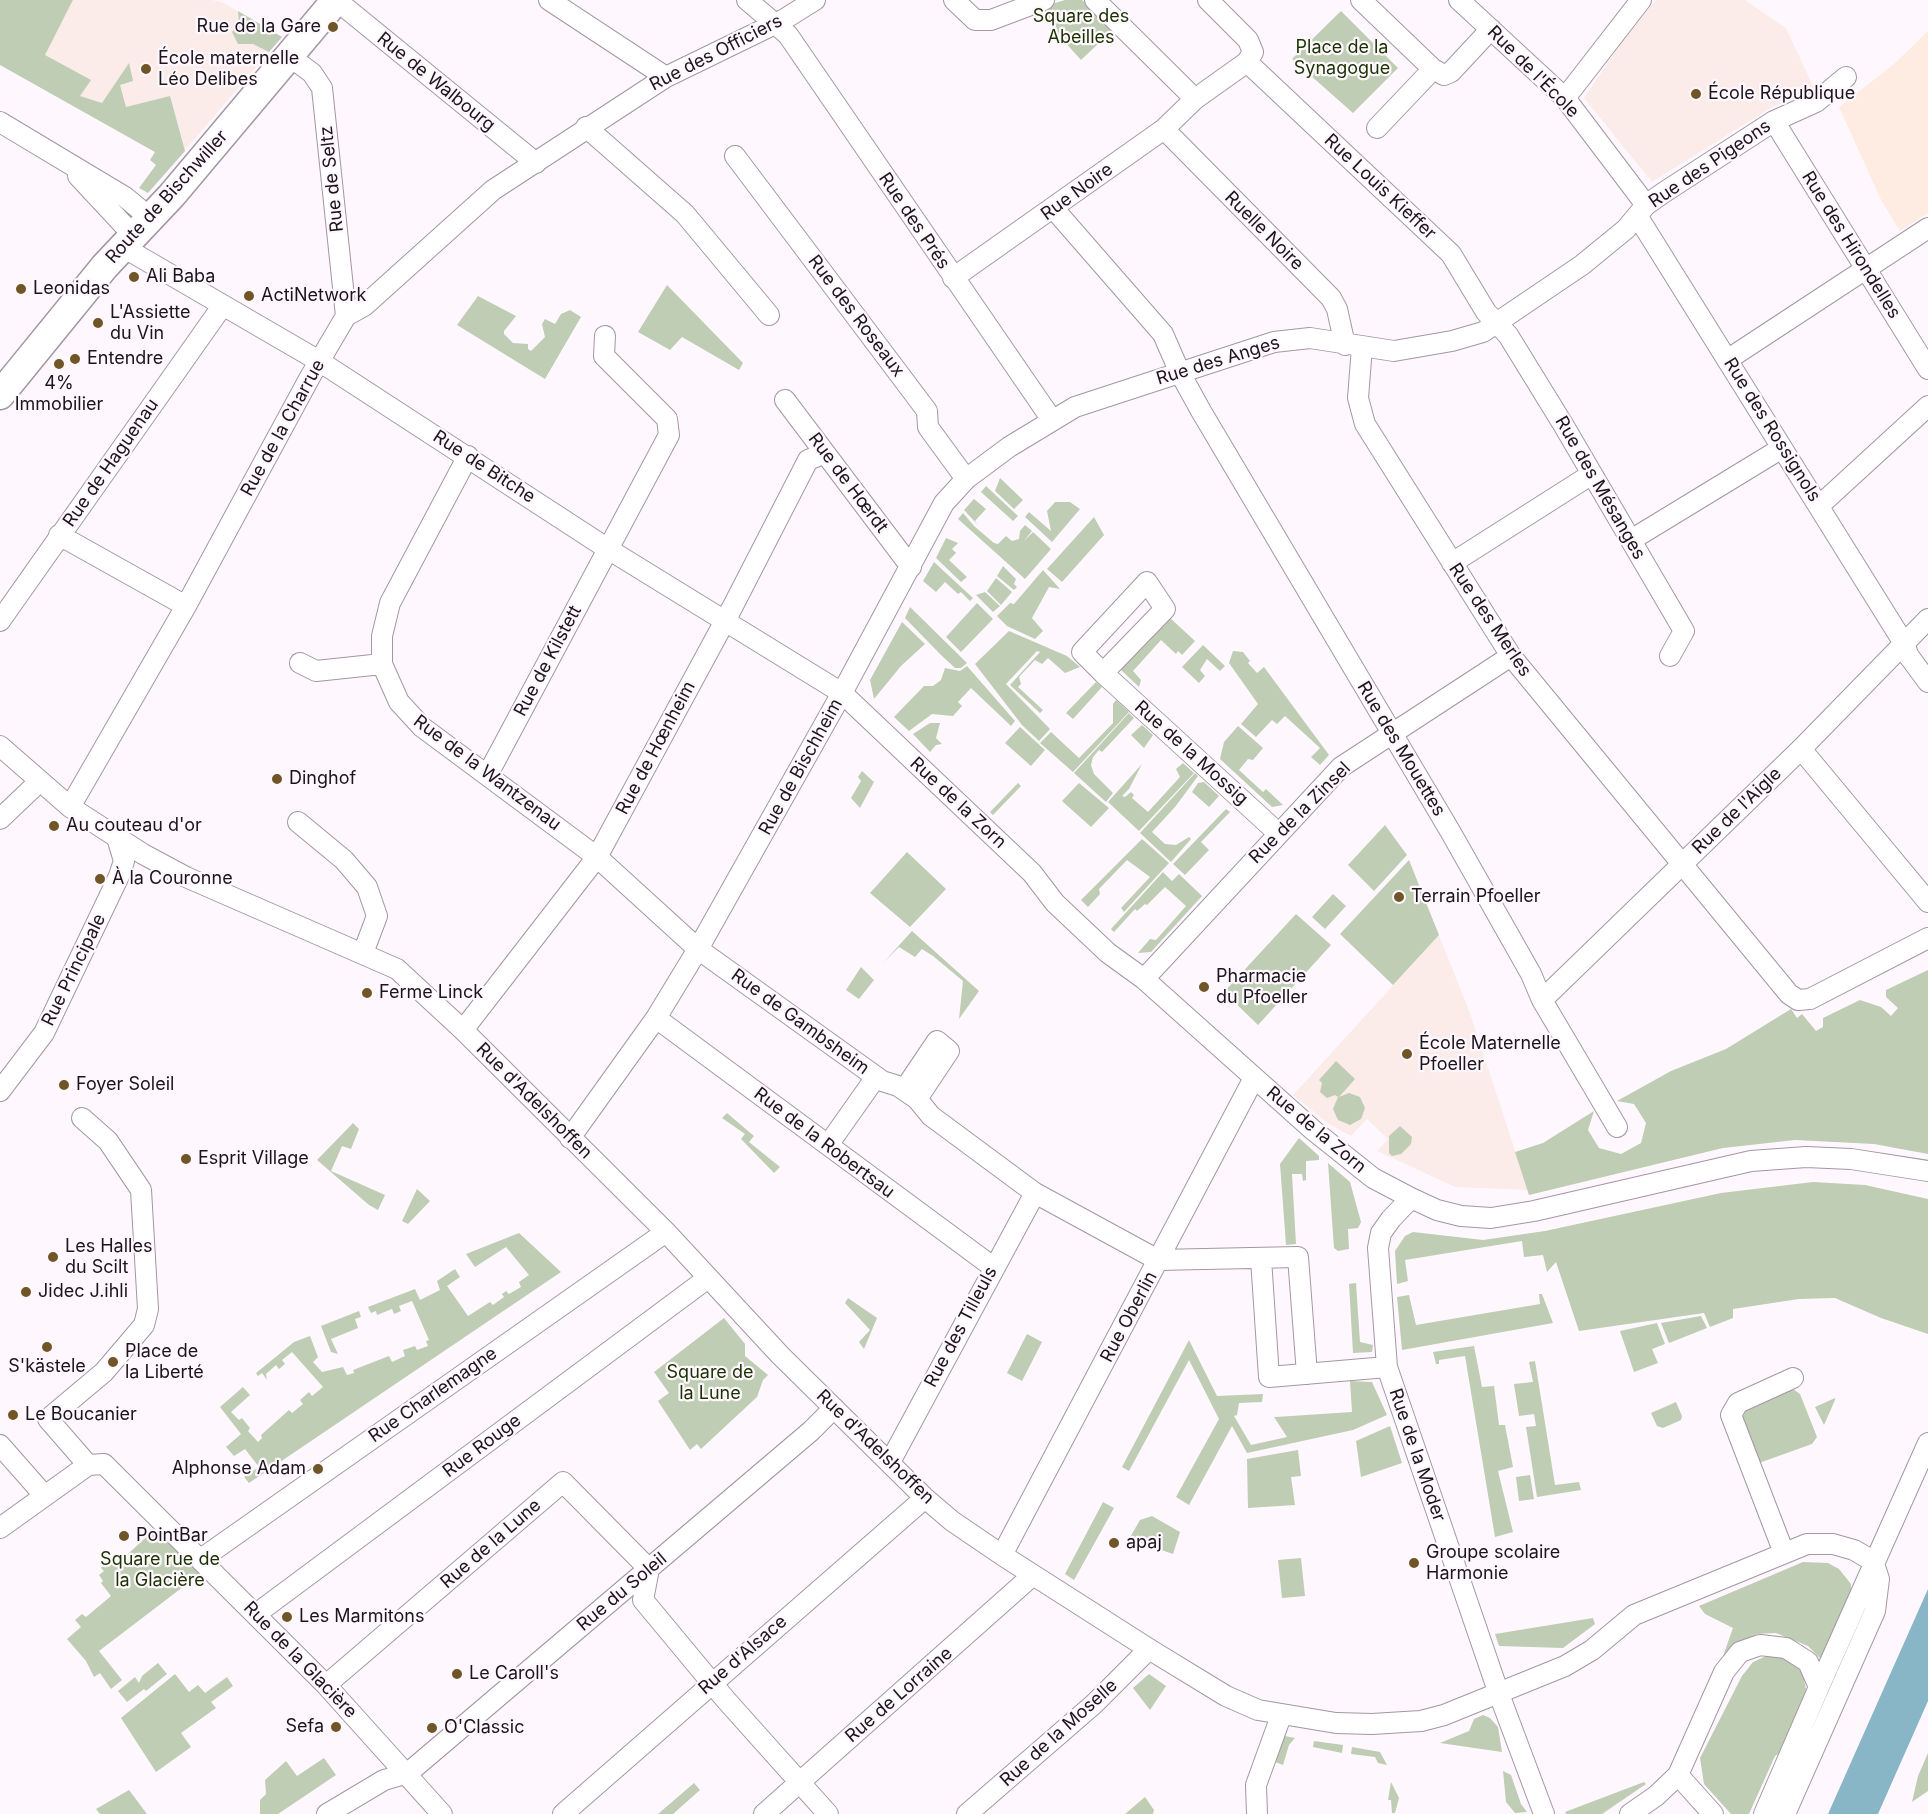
<!DOCTYPE html>
<html>
<head>
<meta charset="utf-8">
<style>
  body { margin:0 }
  canvas { display:block; background:#fef8fe }
</style>
</head>
<body>
<canvas width="1928" height="1814"></canvas>
<script>
const c = document.querySelector('canvas').getContext('2d');
c.lineJoin = 'round';
function fill(path, color) {
  c.fillStyle = color;
  c.fill(path, 'evenodd');
}
function shape(rows) {
  const path = new Path2D();
  for (const r of rows) {
    path.moveTo(r[0], r[1]);
    for (let i = 2; i < r.length; i += 2) path.lineTo(r[i], r[i + 1]);
  }
  return path;
}
function trace(path, color, width, dash) {
  c.strokeStyle = color;
  c.lineWidth = width;
  c.lineCap = dash ? 'butt' : 'round';
  c.setLineDash(dash || []);
  c.stroke(path);
}
function label(font, color, halo, rows, align = 'center') {
  c.font = font + ' Inter,sans-serif';
  c.lineWidth = 4.5;
  c.setLineDash([]);
  c.textBaseline = 'middle';
  c.strokeStyle = halo;
  c.fillStyle = color;
  for (const [text, x, y, turn = 0] of rows) {
    c.save();
    c.translate(x, y);
    c.rotate((+turn || 0) * Math.PI / 180);
    c.textAlign = isNaN(turn) ? turn : align;
    if (halo) c.strokeText(text, 0, 0);
    c.fillText(text, 0, 0);
    c.restore();
  }
}
const industrial = shape([
  [1928,31,1928,213,1900,231,1881,200,1839,107,1894,64]
]);
const education = shape([
  [73,0,212,0,222,2,282,37,174,163,31,82],
  [1656,0,1745,0,1786,28,1815,90,1772,107,1652,182,1584,98,1620,45],
  [1439,935,1470,1013,1528,1190,1455,1187,1377,1151,1388,1139,1367,1119,1351,1136,1327,1123,1293,1095]
]);
const green = shape([
  [0,0,73,0,45,55,91,80,80,96,102,103,129,63,133,81,120,85,126,107,170,96,185,151,148,193,139,188,156,165,150,160,155,152,0,65],
  [1065,0,1082,0,1115,28,1081,60,1054,30,1042,7],
  [238,11,282,37,269,52,253,44,238,44,232,32,239,23],
  [1341,11,1398,68,1353,113,1292,59],
  [667,285,743,363,739,370,682,337,670,350,638,332],
  [478,296,516,316,504,331,504,334,513,343,528,344,528,349,531,351,545,337,542,324,545,319,555,324,561,314,570,310,581,317,545,379,457,325],
  [1000,478,1023,500,1014,509,995,491],
  [986,486,1018,516,1013,521,981,492],
  [974,499,986,509,975,521,978,525,964,510],
  [1055,502,1070,502,1080,509,1052,542,1025,517,1029,512,1051,531,1047,511],
  [963,513,974,526,994,543,998,544,1006,536,1012,541,1019,539,1020,531,1025,525,1032,531,1024,541,1033,532,1051,549,1025,579,958,519],
  [1094,517,1104,535,1062,582,1047,569],
  [946,538,958,543,952,549,956,553,949,560,967,577,961,582,936,558],
  [934,562,973,598,970,601,961,592,958,594,945,582,936,592,923,581],
  [1003,566,1016,579,1014,584,1017,587,1014,590,997,576],
  [1043,570,1060,589,1049,587,1032,618,1043,631,1035,639,1007,626,997,616,1010,603,1014,604],
  [996,578,1012,592,1001,605,987,591],
  [985,592,1000,606,993,612,976,595],
  [977,603,993,619,961,652,946,637],
  [910,607,967,663,961,668,955,668,940,654,905,618],
  [1169,617,1195,641,1182,655,1178,651,1176,654,1161,640,1133,671,1141,680,1139,687,1120,669],
  [902,622,925,644,901,666,874,699,870,680],
  [1009,631,1067,656,1080,667,1065,673,1048,658,1042,664,1035,660,1019,677,1021,684,1018,687,1043,710,1040,713,1010,685,1040,652,1037,651,1006,684,1050,729,1039,741,1022,725,975,664],
  [1203,645,1225,666,1220,671,1207,659,1200,670,1205,676,1199,683,1182,667],
  [1233,651,1243,652,1250,661,1248,663,1257,673,1264,667,1329,755,1320,765,1311,757,1320,748,1285,716,1277,724,1272,720,1256,737,1241,724,1258,704,1229,663],
  [967,666,1015,721,1011,726,971,688,958,702,962,706,953,716,932,714,909,731,894,717,924,686,933,686,941,680,945,668,960,671],
  [1096,682,1102,687,1073,719,1066,713],
  [1116,700,1129,712,1073,772,1040,743,1051,732,1079,758,1113,723,1113,704],
  [1129,713,1134,718,1102,752,1099,750,1093,757,1091,765,1094,774,1113,793,1106,802,1074,773],
  [930,723,940,723,936,738,942,744,936,745,930,752,913,734],
  [1142,725,1153,735,1144,748,1131,735],
  [1238,726,1263,748,1253,760,1248,759,1239,770,1263,792,1266,789,1283,805,1272,807,1220,759,1224,742],
  [1020,727,1045,750,1031,766,1005,743],
  [1183,763,1194,773,1139,831,1108,802,1142,764,1129,789,1122,796,1125,797,1131,792,1134,795,1132,798,1148,812,1180,777,1176,769],
  [862,771,874,782,860,808,851,798,861,781,858,777],
  [1195,773,1198,776,1175,807,1152,832,1165,844,1176,845,1189,837,1191,839,1171,862,1140,833],
  [1204,782,1219,796,1209,807,1192,792,1198,783],
  [1018,783,1021,786,993,815,990,812],
  [1079,783,1109,808,1091,827,1062,801],
  [1226,809,1230,812,1201,842,1209,850,1185,875,1173,864],
  [1385,825,1407,855,1374,891,1348,865],
  [1142,839,1169,863,1124,912,1121,908,1150,877,1127,860,1099,889,1100,894,1088,907,1081,900],
  [907,852,946,889,910,927,870,893],
  [1409,860,1439,935,1393,985,1340,934],
  [1163,872,1172,881,1179,874,1202,896,1151,952,1138,953,1150,939,1156,940,1186,906,1165,887,1147,905,1145,904,1137,911,1135,909,1114,932,1111,929],
  [1333,894,1346,906,1325,929,1312,917],
  [1296,914,1331,945,1258,1025,1224,992],
  [912,931,979,991,959,1019,963,981,933,956,922,949,915,957,899,947,883,963],
  [861,967,874,980,859,999,846,990],
  [1928,970,1928,1154,1874,1144,1795,1140,1723,1148,1529,1195,1515,1152,1543,1143,1594,1111,1588,1130,1599,1148,1621,1154,1641,1143,1646,1123,1634,1104,1617,1101,1671,1071,1726,1049,1791,1009,1797,1018,1802,1014,1816,1031,1823,1027,1823,1018,1860,1000,1881,1007,1891,1016,1898,1008,1886,997,1886,990],
  [1336,1061,1355,1079,1339,1097,1349,1093,1360,1097,1365,1108,1361,1119,1350,1125,1338,1120,1333,1109,1338,1097,1335,1095,1327,1098,1320,1092,1322,1083,1319,1080],
  [727,1113,754,1136,749,1142,780,1167,774,1173,741,1139,745,1134,722,1118],
  [353,1123,359,1129,351,1149,342,1146,331,1171,385,1195,378,1210,369,1205,317,1160],
  [1400,1126,1412,1137,1411,1144,1401,1154,1392,1156,1389,1153,1389,1136],
  [1299,1138,1319,1156,1319,1160,1306,1161,1306,1180,1303,1181,1302,1174,1292,1174,1296,1244,1286,1245,1280,1164],
  [1328,1163,1350,1182,1361,1222,1358,1228,1348,1229,1349,1249,1338,1251,1334,1248],
  [1813,1182,1865,1185,1928,1199,1928,1334,1881,1318,1835,1298,1799,1299,1733,1309,1733,1318,1710,1327,1704,1313,1579,1331,1556,1262,1547,1272,1543,1255,1524,1257,1522,1241,1405,1260,1408,1281,1397,1284,1395,1251,1405,1236,1413,1232,1483,1240,1545,1231,1721,1193],
  [417,1189,430,1201,408,1224,402,1221],
  [519,1233,561,1272,249,1483,244,1477,259,1467,245,1449,234,1456,226,1447,241,1434,220,1407,243,1387,250,1395,231,1412,239,1420,242,1418,250,1428,248,1431,258,1442,262,1438,261,1435,289,1410,292,1413,303,1404,300,1400,309,1392,312,1396,323,1387,292,1352,282,1360,285,1364,279,1369,276,1365,266,1374,267,1380,262,1373,258,1376,256,1373,294,1342,310,1336,318,1357,313,1362,322,1372,343,1367,347,1375,354,1373,353,1370,389,1356,392,1362,405,1356,403,1350,415,1346,417,1350,428,1346,426,1341,429,1340,412,1301,399,1306,401,1311,394,1314,392,1309,377,1315,376,1311,371,1313,368,1307,415,1289,420,1300,440,1290,437,1281,455,1269,460,1277,447,1286,468,1316,490,1302,493,1305,504,1297,502,1294,506,1291,509,1294,521,1287,519,1282,529,1275,506,1247,475,1267,466,1254],
  [1356,1283,1360,1342,1373,1345,1372,1352,1353,1353,1349,1284],
  [1539,1294,1542,1294,1553,1323,1402,1350,1397,1297,1409,1295,1416,1325,1540,1304],
  [848,1298,877,1318,864,1349,859,1342,870,1330,845,1303],
  [359,1311,361,1317,355,1319,358,1328,331,1339,338,1354,331,1352,321,1326],
  [1701,1316,1707,1328,1669,1343,1661,1323],
  [724,1318,745,1344,745,1356,768,1375,763,1380,757,1397,701,1449,697,1444,690,1450,658,1401,669,1393,654,1372],
  [1657,1323,1665,1344,1652,1349,1658,1363,1634,1372,1620,1331],
  [1027,1334,1042,1342,1022,1381,1007,1373],
  [1189,1340,1217,1396,1263,1394,1262,1402,1239,1403,1237,1415,1234,1416,1251,1445,1287,1437,1274,1417,1276,1417,1352,1412,1350,1381,1372,1382,1387,1415,1353,1430,1247,1453,1232,1426,1189,1505,1176,1497,1219,1419,1189,1360,1129,1471,1122,1467],
  [1474,1346,1482,1387,1494,1386,1499,1425,1505,1425,1513,1467,1498,1471,1513,1532,1495,1537,1465,1356,1439,1360,1439,1364,1436,1364,1433,1352],
  [1535,1361,1555,1485,1579,1482,1581,1490,1537,1497,1526,1427,1536,1426,1534,1414,1519,1416,1514,1384,1533,1382,1529,1362],
  [1793,1389,1800,1394,1817,1437,1812,1444,1759,1463,1742,1420,1744,1414,1746,1409],
  [1835,1398,1835,1400,1824,1425,1815,1407],
  [1676,1402,1682,1416,1681,1420,1663,1428,1657,1426,1651,1413],
  [1390,1426,1402,1463,1361,1477,1356,1441],
  [1298,1450,1301,1476,1291,1477,1295,1505,1248,1508,1247,1459],
  [1530,1475,1534,1499,1519,1501,1516,1477],
  [1103,1502,1114,1508,1074,1580,1065,1574],
  [1152,1516,1180,1532,1173,1554,1129,1539,1140,1520],
  [155,1529,200,1574,99,1651,122,1680,111,1689,100,1673,94,1677,86,1661,67,1639,81,1627,75,1620,82,1614,86,1617,111,1596,101,1583,103,1581,99,1575,104,1571,101,1568,110,1560,117,1564],
  [1301,1558,1305,1596,1282,1598,1278,1560],
  [1803,1562,1828,1563,1839,1569,1851,1584,1851,1594,1822,1660,1808,1646,1776,1633,1757,1634,1739,1642,1723,1656,1733,1628,1705,1614,1699,1606],
  [1593,1618,1595,1624,1563,1648,1499,1646,1495,1634],
  [1782,1655,1795,1663,1803,1675,1806,1689,1804,1704,1782,1752,1775,1756,1749,1814,1731,1814,1704,1784,1700,1758,1742,1676,1753,1662,1766,1656],
  [158,1663,167,1674,146,1691,144,1689,127,1702,118,1691,135,1677,139,1683,142,1676],
  [175,1674,189,1692,198,1685,205,1693,227,1677,233,1686,211,1702,216,1708,181,1733,191,1747,156,1772,121,1718],
  [1149,1674,1166,1686,1150,1710,1133,1688],
  [1483,1715,1490,1718,1498,1727,1502,1752,1440,1743,1469,1731,1474,1719],
  [1285,1736,1295,1738,1289,1745,1283,1765,1275,1762],
  [1314,1741,1343,1745,1342,1753,1313,1747],
  [1352,1747,1380,1752,1387,1765,1378,1763,1375,1757,1351,1754],
  [1928,1753,1928,1791,1912,1802,1918,1776],
  [324,1758,336,1775,278,1814,260,1814,260,1800,266,1794,265,1780,286,1761,297,1776],
  [1503,1771,1511,1775,1521,1804,1527,1812,1515,1813,1506,1802],
  [1391,1782,1399,1798,1395,1813,1392,1813,1391,1800,1388,1800],
  [1644,1782,1646,1784,1602,1814,1566,1814,1565,1812],
  [694,1783,700,1790,673,1814,658,1814],
  [129,1790,147,1814,100,1814,96,1809],
  [1145,1797,1154,1810,1153,1814,1125,1814]
]);
const water = shape([
  [1928,1589,1928,1701,1878,1814,1828,1814]
]);
const street = shape([
  [336,0,536,163],
  [549,0,666,77],
  [747,0,788,35,1052,420],
  [954,0,975,20,991,20,1044,0],
  [1095,0,1195,99,1247,62,1253,52,1248,40,1208,0],
  [1361,0,1433,69,1444,75,1451,72,1491,29],
  [1459,0,1565,98,1646,205],
  [289,56,312,73,322,88,346,316],
  [1247,62,1451,254,1486,312,1508,335,1564,426,1684,631,1670,656],
  [1565,98,1641,0],
  [1774,121,1928,369],
  [0,122,125,197,149,217],
  [586,127,685,214,769,315],
  [1377,128,1433,69],
  [1164,129,1331,298,1337,309,1345,345],
  [735,156,927,411,928,427,966,479],
  [78,176,133,235],
  [1054,209,1163,334,1180,373,1201,411,1450,831,1531,974,1542,1000,1617,1127],
  [1638,217,1905,645,1908,655,1928,682],
  [123,247,319,361,608,549,842,693,1032,873,1055,903,1108,953,1144,979,1313,1130,1373,1178,1411,1198,1437,1210,1461,1216,1491,1218,1534,1211,1751,1161,1806,1157,1851,1159,1928,1171],
  [953,278,1164,129,1195,99],
  [1362,347,1358,398,1365,424,1511,656,1789,994,1798,1000,1810,999,1928,938],
  [1727,360,1928,228],
  [785,400,911,567],
  [468,456,390,603,382,636,382,664,399,702,422,727,597,857,698,949,882,1081,898,1086,917,1099,931,1116,1035,1193,1158,1260,1298,1257,1307,1374],
  [1819,506,1928,406],
  [59,535,186,606],
  [1631,540,1782,448],
  [1452,563,1592,474],
  [0,621,223,305],
  [300,663,316,671,382,664],
  [1103,673,1165,609,1147,582,1082,652,1103,673,1278,833],
  [0,746,70,807,143,854,186,877,397,969,463,1030,666,1232,780,1355,925,1498,952,1521,1002,1555,1149,1649,1226,1696,1258,1710,1336,1723,1372,1724,1421,1721,1444,1715,1565,1666,1592,1650,1634,1615,1807,1544,1833,1544,1854,1550,1873,1561],
  [1801,749,1928,902],
  [488,774,669,435,667,419,604,356,605,336],
  [70,807,186,606,310,377,346,316,364,306,493,190,666,77,783,20,815,0],
  [0,819,40,781],
  [298,822,344,860,367,887,377,916,363,953],
  [1144,979,1341,767,1511,656],
  [1542,1000,1801,749,1928,619],
  [656,1018,993,1267],
  [463,1030,597,857,733,606,808,460,825,453],
  [904,1090,937,1041,949,1051,917,1099],
  [0,1091,44,1033,119,876,124,861,118,841],
  [82,1118,108,1141,141,1190,148,1309,144,1325,104,1372,48,1419,88,1465],
  [570,1138,656,1018,698,949,842,693,944,503,966,479,1009,447,1075,407,1274,342,1310,338,1394,351,1452,341,1483,332,1582,265,1626,229,1646,205,1663,193,1774,121,1816,102,1846,77],
  [828,1145,876,1077],
  [1411,1198,1391,1219,1381,1233,1378,1248,1387,1367,1499,1694,1544,1814],
  [1261,1259,1269,1377,1387,1367],
  [0,1445,44,1495],
  [890,1462,1035,1193],
  [0,1528,88,1465,104,1464,326,1685,442,1814],
  [1784,1553,1731,1415,1738,1403,1793,1378],
  [1002,1555,1254,1078],
  [201,1559,666,1232],
  [256,1614,708,1278],
  [326,1685,563,1482,649,1569,643,1600,726,1700,828,1814],
  [1819,1687,1928,1443],
  [1678,1775,1713,1814],
  [327,1814,384,1780,408,1773,811,1431,834,1408],
  [563,1814,925,1498],
  [764,1814,1033,1575],
  [967,1814,1094,1704,1149,1649],
  [1257,1814,1256,1785,1281,1716],
  [1630,1814,1656,1796,1678,1775,1724,1672,1740,1652,1760,1645,1786,1648,1808,1662,1819,1687,1764,1814],
  [1785,1814,1875,1611,1879,1579,1873,1561]
]);
const secondary = shape([
  [0,395,105,266,172,195,336,0]
]);
const markers = [
  [333,27,6,"#705627"],
  [146,69,6,"#705627"],
  [1696,94,6,"#705627"],
  [134,277,6,"#705627"],
  [21,289,6,"#705627"],
  [249,296,6,"#705627"],
  [98,323,6,"#705627"],
  [75,359,6,"#705627"],
  [59,364,6,"#705627"],
  [277,779,6,"#705627"],
  [54,826,6,"#705627"],
  [100,879,6,"#705627"],
  [1399,897,6,"#705627"],
  [1204,987,6,"#705627"],
  [367,993,6,"#705627"],
  [1407,1054,6,"#705627"],
  [64,1085,6,"#705627"],
  [186,1159,6,"#705627"],
  [53,1257,6,"#705627"],
  [26,1292,6,"#705627"],
  [47,1347,6,"#705627"],
  [113,1362,6,"#705627"],
  [13,1415,6,"#705627"],
  [318,1469,6,"#705627"],
  [124,1536,6,"#705627"],
  [1114,1543,6,"#705627"],
  [1414,1563,6,"#705627"],
  [287,1617,6,"#705627"],
  [457,1674,6,"#705627"],
  [336,1727,6,"#705627"],
  [432,1728,6,"#705627"]
];
const parkNames = [
  ["Square des",1081,17],
  ["Abeilles",1081,38],
  ["Place de la",1342,48],
  ["Synagogue",1342,69],
  ["Square de",710,1373],
  ["la Lune",710,1394],
  ["Square rue de",160,1560],
  ["la Glacière",160,1581]
];
const poiNames = [
  ["Rue de la Gare",321,27,"right"],
  ["École maternelle",158,59],
  ["Léo Delibes",158,80],
  ["École République",1708,94],
  ["Ali Baba",146,277],
  ["Leonidas",33,289],
  ["ActiNetwork",261,296],
  ["L'Assiette",110,313],
  ["du Vin",110,334],
  ["Entendre",87,359],
  ["4%",59,384,"center"],
  ["Immobilier",59,405,"center"],
  ["Dinghof",289,779],
  ["Au couteau d'or",66,826],
  ["À la Couronne",112,879],
  ["Terrain Pfoeller",1411,897],
  ["Pharmacie",1216,977],
  ["du Pfoeller",1216,998],
  ["Ferme Linck",379,993],
  ["École Maternelle",1419,1044],
  ["Pfoeller",1419,1065],
  ["Foyer Soleil",76,1085],
  ["Esprit Village",198,1159],
  ["Les Halles",65,1247],
  ["du Scilt",65,1268],
  ["Jidec J.ihli",38,1292],
  ["Place de",125,1352],
  ["la Liberté",125,1373],
  ["S'kästele",47,1367,"center"],
  ["Le Boucanier",25,1415],
  ["Alphonse Adam",306,1469,"right"],
  ["PointBar",136,1536],
  ["apaj",1126,1543],
  ["Groupe scolaire",1426,1553],
  ["Harmonie",1426,1574],
  ["Les Marmitons",299,1617],
  ["Le Caroll's",469,1674],
  ["Sefa",324,1727,"right"],
  ["O'Classic",444,1728]
];
const streetNames = [
  ["Rue des Officiers",716,53,-27],
  ["Rue de l'École",1533,72,45],
  ["Rue de Walbourg",436,82,39],
  ["Rue des Pigeons",1710,164,-34],
  ["Rue de Seltz",332,179,-96],
  ["Rue Louis Kieffer",1380,187,43],
  ["Rue Noire",1077,192,-36],
  ["Route de Bischwiller",167,197,-48],
  ["Rue des Prés",914,221,56],
  ["Ruelle Noire",1264,231,45],
  ["Rue des Hirondelles",1851,245,58],
  ["Rue des Roseaux",856,316,53],
  ["Rue des Anges",1218,361,-17],
  ["Rue de la Charrue",283,428,-61],
  ["Rue des Rossignols",1772,430,58],
  ["Rue de Haguenau",111,463,-55],
  ["Rue de Bitche",484,467,33],
  ["Rue de Hœrdt",848,483,53],
  ["Rue des Mésanges",1600,488,60],
  ["Rue des Merles",1490,620,56],
  ["Rue de Kilstett",548,661,-62],
  ["Rue de Hœnheim",656,748,-62],
  ["Rue des Mouettes",1401,749,59],
  ["Rue de la Mossig",1191,753,42],
  ["Rue de Bischheim",801,767,-61],
  ["Rue de la Wantzenau",487,773,37],
  ["Rue de la Zorn",958,803,43],
  ["Rue de l'Aigle",1737,811,-44],
  ["Rue de la Zinsel",1300,813,-45],
  ["Rue Principale",74,970,-64],
  ["Rue de Gambsheim",800,1022,36],
  ["Rue d'Adelshoffen",534,1101,45],
  ["Rue de la Zorn",1316,1130,40],
  ["Rue de la Robertsau",824,1143,37],
  ["Rue Oberlin",1129,1317,-62],
  ["Rue des Tilleuls",961,1327,-62],
  ["Rue Charlemagne",433,1395,-35],
  ["Rue Rouge",482,1446,-37],
  ["Rue d'Adelshoffen",875,1447,44],
  ["Rue de la Moder",1417,1455,71],
  ["Rue de la Lune",491,1544,-41],
  ["Rue du Soleil",622,1592,-40],
  ["Rue d'Alsace",743,1655,-41],
  ["Rue de la Glacière",300,1660,46],
  ["Rue de Lorraine",899,1695,-41],
  ["Rue de la Moselle",1059,1733,-42]
];
fill(industrial, '#feece2');
fill(education, '#fcece9');
fill(green, '#becdb3');
fill(water, '#89b6c7');
trace(street, '#a496a4', 22);
trace(secondary, '#a496a4', 31);
trace(street, '#fff', 20);
trace(secondary, '#fff', 28);
for (const [x, y, r, color] of markers) {
  const dot = new Path2D();
  dot.arc(x, y, r, 0, 2 * Math.PI);
  c.fillStyle = color;
  c.fill(dot);
  trace(dot, '#fef8fe', 2);
}
label('18px', '#1a3200', '#fef8fe', parkNames);
label('18px', '#1b151a', '#fef8fe', poiNames, 'left');
label('18px', '#1b151a', '#fef8fe', streetNames);
</script>
</body>
</html>
